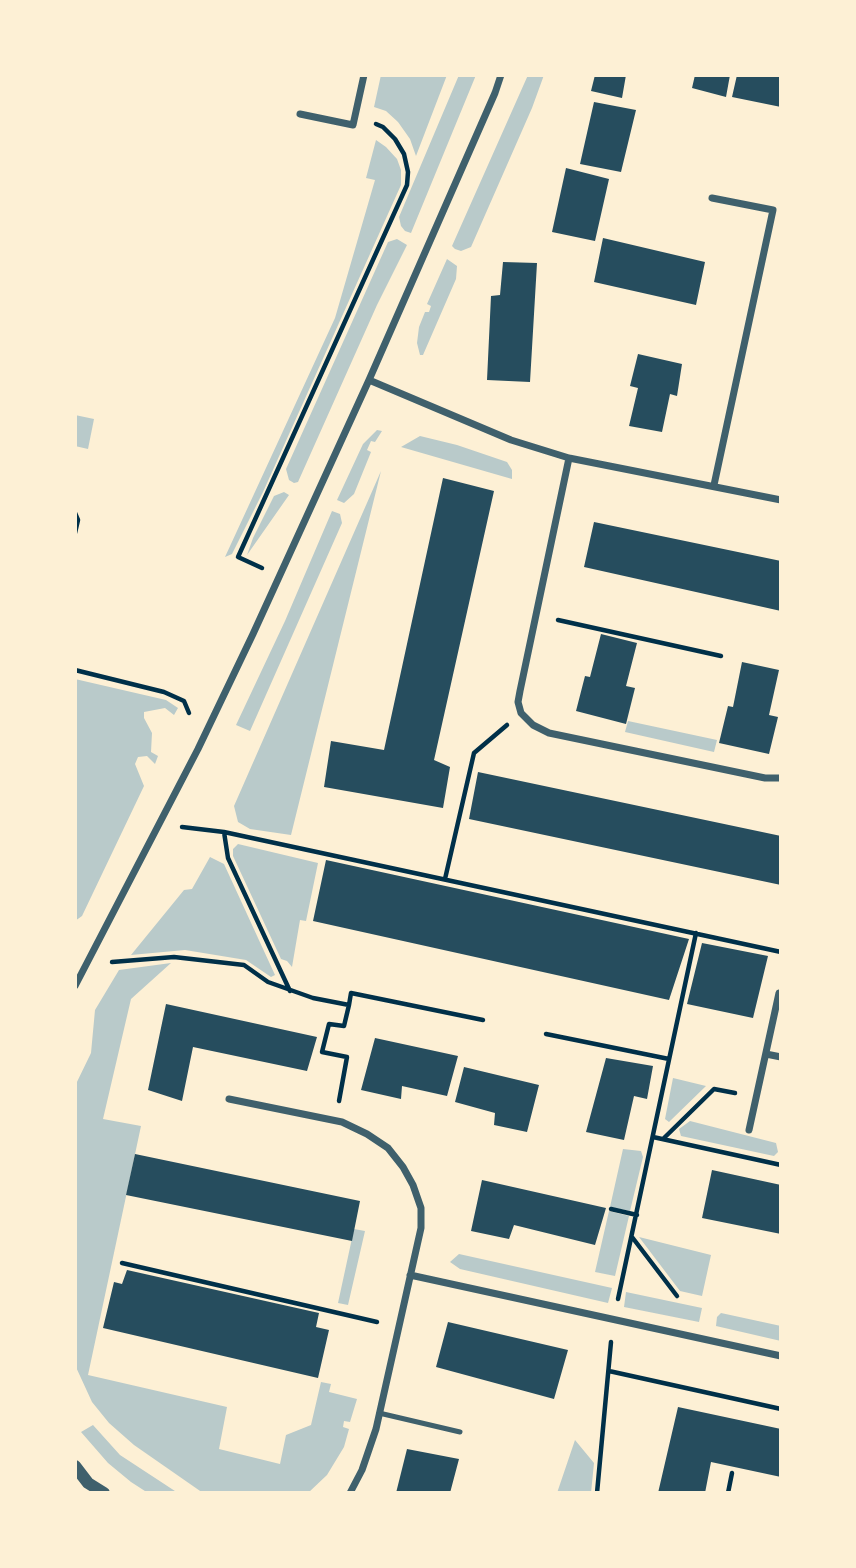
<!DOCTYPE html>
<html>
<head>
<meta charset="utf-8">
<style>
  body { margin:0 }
  #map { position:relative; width:856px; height:1568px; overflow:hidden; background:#fdf0d5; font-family:"Golos Text",sans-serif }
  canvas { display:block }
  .frame { position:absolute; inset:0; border:77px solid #fdf0d5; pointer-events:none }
</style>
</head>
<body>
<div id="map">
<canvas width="856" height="1568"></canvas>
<div class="frame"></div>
</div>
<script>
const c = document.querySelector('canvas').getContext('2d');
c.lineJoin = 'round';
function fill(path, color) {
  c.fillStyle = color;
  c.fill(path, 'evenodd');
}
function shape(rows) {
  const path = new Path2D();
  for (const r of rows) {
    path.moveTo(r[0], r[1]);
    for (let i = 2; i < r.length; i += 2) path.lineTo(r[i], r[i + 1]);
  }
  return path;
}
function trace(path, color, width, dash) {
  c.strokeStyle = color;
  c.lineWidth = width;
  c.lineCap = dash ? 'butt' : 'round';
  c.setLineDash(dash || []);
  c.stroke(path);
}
const green = shape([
  [381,75,447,75,416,156,410,139,398,122,386,111,374,107],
  [459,75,476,75,411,233,405,231,401,226,399,217],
  [528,75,544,75,532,108,471,247,461,251,455,249,452,246],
  [376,140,386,147,397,159,401,170,401,185,263,492,232,554,225,557,335,318,375,180,366,178],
  [397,239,407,245,377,305,298,482,294,483,289,480,286,469,388,242],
  [447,259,457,266,456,279,423,355,420,355,417,343,419,327,425,312,429,312,431,306,427,304],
  [75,415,94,419,88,449,75,446],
  [377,430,382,431,375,442,371,441,367,450,371,452,354,494,344,503,337,500,363,444],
  [420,436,457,445,507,462,512,470,512,479,401,447],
  [381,471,291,835,250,829,238,822,234,806],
  [284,492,289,495,247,555,253,538,274,496],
  [332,511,340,514,342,523,250,731,236,725,285,621],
  [75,679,166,700,178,708,174,715,165,708,144,712,144,718,152,733,151,752,158,756,155,764,147,756,138,757,135,764,144,786,82,916,75,921],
  [628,721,717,740,714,752,625,732],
  [238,844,318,863,306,921,300,920,292,967,287,961,281,959,233,856,233,849],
  [210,857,224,864,275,975,271,977,246,960,185,950,131,955,184,890,192,889],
  [171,963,131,999,103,1119,141,1126,88,1375,227,1407,219,1449,280,1464,286,1435,311,1425,321,1382,331,1384,329,1392,357,1399,350,1422,344,1421,343,1427,349,1429,344,1447,327,1475,308,1493,203,1493,134,1445,109,1423,92,1402,75,1365,75,1086,91,1053,95,1010,119,970],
  [673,1078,706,1086,669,1122,665,1119],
  [690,1121,776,1143,778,1152,774,1156,681,1136,679,1129],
  [623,1149,641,1151,643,1157,630,1211,610,1207],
  [609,1211,629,1216,615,1276,595,1272],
  [354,1229,365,1231,348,1305,338,1303],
  [639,1237,711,1255,702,1296,680,1291],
  [459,1254,612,1288,608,1303,460,1269,450,1262],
  [626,1292,702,1308,699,1322,624,1307],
  [721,1313,781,1326,781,1341,716,1326,717,1317],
  [93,1425,120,1455,178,1493,148,1493,131,1482,108,1463,81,1432],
  [575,1440,594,1463,591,1493,557,1493]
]);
const building = shape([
  [595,75,626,75,622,98,591,91],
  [695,75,730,75,726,97,692,88],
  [737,75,781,75,781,107,732,97],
  [594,102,636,110,621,172,580,164],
  [566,168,609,179,595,241,552,232],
  [603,238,705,262,696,305,594,282],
  [503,262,537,263,530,382,487,380,491,296,500,295],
  [638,354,682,364,677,396,670,394,662,432,629,426,638,388,630,386],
  [443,478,494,491,434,760,450,767,443,808,324,787,331,741,384,750],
  [594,522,781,561,781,611,584,567],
  [601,634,637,643,626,686,635,688,626,724,576,711,585,676,590,677],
  [742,662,779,670,769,715,778,717,769,754,719,743,728,706,733,707],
  [478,772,781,836,781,885,469,819],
  [326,860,689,939,669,1000,313,921],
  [702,943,768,956,753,1018,687,1004],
  [166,1004,317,1037,307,1071,193,1047,182,1101,148,1090],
  [375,1038,458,1056,447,1096,402,1086,401,1099,361,1090],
  [606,1058,653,1066,647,1099,634,1096,624,1140,586,1132],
  [464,1067,539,1085,527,1132,494,1125,495,1113,455,1102],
  [135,1154,360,1201,352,1241,126,1195],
  [712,1170,781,1185,781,1234,702,1218],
  [482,1180,606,1208,595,1245,514,1225,509,1239,471,1231],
  [127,1270,319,1313,316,1327,329,1330,318,1378,103,1328,114,1282,122,1284],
  [448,1322,568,1350,554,1399,436,1367],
  [678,1407,781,1429,781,1477,711,1462,705,1493,658,1493],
  [407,1449,459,1459,450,1493,396,1493]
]);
const path = shape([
  [75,513,78,520,75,533],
  [262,568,238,557,407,185,408,172,404,154,395,139,383,127,376,124],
  [558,620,721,656],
  [75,670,164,692,184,701,189,713],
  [182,827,224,832,781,952],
  [224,832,228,858,290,991],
  [445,879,474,753,507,725],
  [112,962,174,957,244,965,268,982,313,998,349,1005,344,1026,329,1024,322,1052,347,1057,339,1101],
  [349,1005,351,993,483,1020],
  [546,1034,669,1059],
  [653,1137,781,1165],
  [663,1139,714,1089,735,1093],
  [611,1209,637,1215],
  [632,1237,677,1296],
  [122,1263,377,1322],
  [618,1299,696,933],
  [609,1371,781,1409],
  [597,1493,611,1342],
  [728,1493,732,1473]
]);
const service = shape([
  [379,1413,460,1432]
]);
const minor = shape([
  [300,114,353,125,364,75],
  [712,198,773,210,714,485],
  [369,380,511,440,569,458,781,500],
  [569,458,520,691,518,702,521,713,533,725,549,733,765,778,781,778],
  [75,986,198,749,253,634,369,380,495,93,501,75],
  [766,1054,781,1057],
  [229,1099,342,1122,367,1134,388,1148,403,1167,413,1185,421,1208,421,1228,376,1429,362,1470,350,1493],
  [749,1130,779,993],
  [410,1275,781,1356]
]);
const tertiary = shape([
  [75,1466,88,1483,104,1493]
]);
fill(green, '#b9caca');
fill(building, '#264d5e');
trace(path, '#003049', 4.5);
trace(service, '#3f606c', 5);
trace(minor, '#3f606c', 7);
trace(tertiary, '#3f606c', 12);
</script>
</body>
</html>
